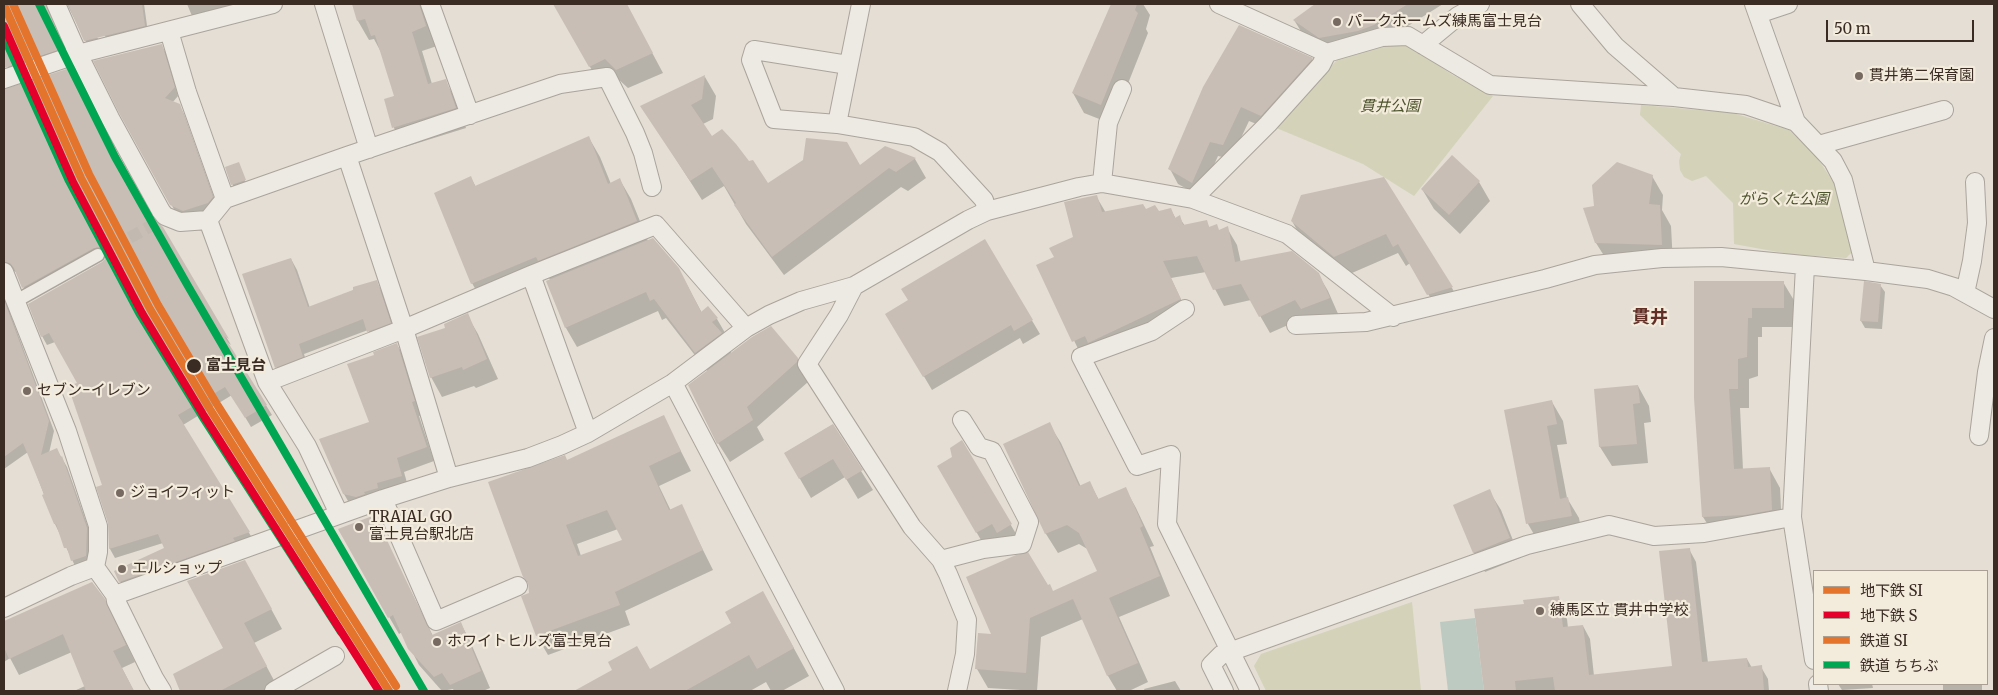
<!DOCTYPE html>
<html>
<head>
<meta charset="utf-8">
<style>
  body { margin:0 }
  #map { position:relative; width:1998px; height:695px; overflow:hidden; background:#e4ded4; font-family:Merriweather,"Noto Sans JP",serif }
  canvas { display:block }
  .frame { position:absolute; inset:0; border:5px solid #3a2c23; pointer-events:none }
  .legend { position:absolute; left:1813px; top:570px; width:175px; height:115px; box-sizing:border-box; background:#f3ebdc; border:1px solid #a99f92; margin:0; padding:6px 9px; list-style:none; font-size:15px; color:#3a2c23 }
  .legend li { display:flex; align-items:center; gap:10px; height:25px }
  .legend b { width:25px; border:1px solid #a99f92 }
  .scale { position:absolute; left:1826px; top:20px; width:148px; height:22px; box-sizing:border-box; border:2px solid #3a2c23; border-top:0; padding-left:6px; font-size:15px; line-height:18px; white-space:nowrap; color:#3a2c23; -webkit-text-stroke:4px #f3ebdc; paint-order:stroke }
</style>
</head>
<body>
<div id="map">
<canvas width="1998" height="695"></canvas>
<div class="frame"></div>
<ul class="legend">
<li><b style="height:6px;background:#e4732c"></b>地下鉄 SI</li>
<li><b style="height:6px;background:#e4002b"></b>地下鉄 S</li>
<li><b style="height:6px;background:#e4732c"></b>鉄道 SI</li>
<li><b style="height:6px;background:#00a651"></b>鉄道 ちちぶ</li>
</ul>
<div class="scale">50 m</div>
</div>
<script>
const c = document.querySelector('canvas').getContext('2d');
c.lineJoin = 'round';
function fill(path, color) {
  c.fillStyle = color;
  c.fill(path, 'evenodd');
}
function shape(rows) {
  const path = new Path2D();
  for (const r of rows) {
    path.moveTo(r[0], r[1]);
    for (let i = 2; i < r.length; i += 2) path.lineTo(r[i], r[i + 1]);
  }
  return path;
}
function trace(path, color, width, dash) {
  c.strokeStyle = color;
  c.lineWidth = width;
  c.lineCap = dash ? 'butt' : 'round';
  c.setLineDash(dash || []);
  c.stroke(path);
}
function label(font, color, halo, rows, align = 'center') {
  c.font = font + ' Merriweather,"Noto Sans JP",serif';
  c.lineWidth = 4.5;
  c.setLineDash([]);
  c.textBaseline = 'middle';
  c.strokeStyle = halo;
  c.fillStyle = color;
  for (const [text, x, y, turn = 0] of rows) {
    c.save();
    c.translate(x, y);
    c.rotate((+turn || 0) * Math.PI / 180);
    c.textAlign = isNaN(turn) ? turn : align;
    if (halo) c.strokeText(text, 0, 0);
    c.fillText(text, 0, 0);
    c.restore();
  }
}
const green = shape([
  [1383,44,1408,44,1451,74,1493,96,1414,196,1363,164,1274,127,1289,109,1341,56],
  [1641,105,1733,113,1789,130,1814,153,1836,186,1852,252,1846,258,1789,254,1734,244,1733,203,1706,176,1692,181,1684,177,1680,170,1679,161,1681,154,1640,115],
  [1412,602,1421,691,1266,691,1254,666,1261,654]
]);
const water = shape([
  [1475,618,1484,691,1448,691,1440,622]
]);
const shadow = shape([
  [4,4,48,4,49,15,66,54,11,72,4,58],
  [67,4,72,4,103,45,89,48],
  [98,4,144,4,148,33,109,43,105,36],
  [187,4,247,4,195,23],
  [353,4,420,4,437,46,422,51,432,84,445,81,456,100,466,128,405,147,394,128,385,100,395,96,382,54,374,39,369,40,358,21],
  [554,4,626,4,663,73,628,88,617,78,601,86],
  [1113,4,1143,4,1150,15,1146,29,1148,33,1112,124,1084,113,1073,93],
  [1317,4,1443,4,1384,41,1329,54,1304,36,1294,20],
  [161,45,166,53,178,96,172,103,179,105,184,114,217,206,213,210,188,218,176,213,121,112],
  [1312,59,1320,73,1269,129,1249,121,1231,159,1218,156,1200,196,1178,184,1170,169,1204,87],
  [72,69,151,218,162,228,231,345,227,342,272,415,251,427,232,395,183,425,254,541,125,591,120,581,165,548,163,543,115,558,110,549,109,523,103,486,76,394,79,384,55,342,47,345,42,336,103,263,107,256,104,256,28,297,16,272,11,270,4,272,4,92],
  [705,77,716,96,713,119,703,124,712,137,767,184,860,166,885,148,915,159,926,178,908,191,901,187,784,275,746,224,724,186,702,200,642,106],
  [589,138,600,157,611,184,620,180,631,199,648,241,678,268,702,313,717,319,728,338,724,341,732,354,797,358,809,378,808,382,757,427,764,440,730,462,718,443,708,372,666,318,662,320,658,311,577,347,566,328,547,281,550,280,548,276,483,303,472,283,471,178,476,187],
  [240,167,246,184,234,188,226,168],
  [1652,176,1663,195,1662,210,1671,226,1673,264,1608,262,1596,243,1596,208],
  [1383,178,1452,288,1463,307,1440,314,1410,263,1406,266,1398,253,1345,276,1303,241,1292,221],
  [1479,182,1490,201,1460,234,1434,209,1422,189],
  [1096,196,1106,213,1145,210,1159,213,1171,210,1176,219,1179,217,1185,226,1206,222,1210,228,1220,232,1227,228,1237,245,1241,263,1318,274,1328,291,1339,316,1306,317,1270,333,1251,300,1224,306,1206,272,1171,278,1189,317,1099,359,1083,359,1038,266,1055,258,1074,238],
  [984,240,1040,334,1023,344,1020,338,932,390,887,314,909,301],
  [291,259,297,270,310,308,376,281,382,292,396,333,374,342,368,330,304,354,308,367,282,377,276,367],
  [1696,282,1783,282,1795,302,1795,327,1762,327,1762,337,1758,337,1758,376,1749,379,1749,408,1740,408,1743,470,1769,468,1780,488,1782,529,1756,534,1715,536,1703,517],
  [1880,285,1885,292,1882,329,1865,328,1861,321],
  [4,297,54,431,49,453,57,450,67,467,92,538,91,565,77,570,55,524,28,452,4,469],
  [467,315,478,334,498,379,476,388,474,386,442,397,431,377,447,328],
  [397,345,405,358,422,415,419,416,434,461,404,472,409,490,352,508,344,494,370,422,376,356],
  [1638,386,1649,406,1651,422,1644,423,1648,463,1612,466,1600,447,1595,390],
  [1552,402,1563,421,1567,444,1557,445,1567,498,1579,518,1582,535,1539,543,1528,524,1506,411],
  [663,416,691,471,659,486,671,511,681,506,713,570,625,611,630,625,548,655,537,636,529,585,524,576,567,461],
  [618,529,623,541,581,556,577,544],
  [1049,424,1061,443,1081,487,1090,483,1099,500,1125,488,1136,508,1154,546,1150,547,1170,596,1119,617,1148,682,1129,691,1117,691,1108,676,1083,619,1041,637,1037,691,988,688,977,669,993,635,1047,587,1053,592,1098,572,1089,550,1079,544,1058,553,1046,534,1005,444],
  [832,425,873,490,858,499,845,477,811,498,785,453],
  [962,442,1022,544,988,552,938,466,954,457],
  [1489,491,1501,510,1520,558,1485,572,1474,553,1455,505],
  [374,517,433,636,461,624,470,641,490,688,483,691,454,691,453,689,442,691,419,665,402,632,399,634,339,530],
  [1689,549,1696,562,1708,663,1747,659,1752,668,1761,667,1768,679,1769,691,1556,691,1556,690,1485,691,1475,610,1525,605,1558,597,1566,610,1568,628,1583,626,1590,639,1594,676,1674,667],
  [256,581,282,629,254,643,277,686,267,691,191,691,213,675],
  [92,583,114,618,135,662,122,668,134,691,74,691,85,686,72,652,19,675,10,658,4,662,4,623],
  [779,621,809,676,782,691,771,691,766,682,750,691,576,691,613,671,650,670],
  [1175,681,1181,691,1145,691,1144,689],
  [1838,684,1872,684,1873,688,1842,690],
  [1943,684,1982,684,1982,691,1943,691]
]);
const building = shape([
  [4,4,46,4,64,48,4,68],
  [68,4,142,4,145,26,84,41],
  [352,4,419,4,426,26,412,32,428,84,446,79,456,108,392,128,384,99,394,96,375,35,371,36,365,19,357,21],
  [553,4,627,4,653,53,616,70,605,59,589,67],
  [1111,4,1137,4,1135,10,1138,13,1101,105,1072,93],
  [1315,4,1408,4,1374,25,1358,31,1319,38,1293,20],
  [1239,25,1313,58,1261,116,1241,107,1223,145,1210,142,1192,183,1168,169,1203,87],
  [162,44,175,87,165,98,180,104,213,197,208,203,183,211,170,205,119,113,93,61],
  [73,67,101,123,152,216,163,227,229,339,224,336,267,405,245,418,225,387,178,415,250,532,233,538,235,541,119,582,114,571,164,548,158,534,109,549,108,523,96,487,102,485,71,395,74,393,71,385,77,383,49,333,41,337,28,304,102,262,105,259,105,251,102,248,94,248,22,288,14,268,10,263,4,262,4,89],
  [705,75,702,99,691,105,712,136,722,129,736,144,749,161,753,160,768,183,803,160,806,138,847,142,860,165,885,146,916,158,896,172,889,168,772,257,734,205,736,203,712,167,690,181,640,106],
  [589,136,608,184,620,178,637,221,538,261,536,257,471,284,434,193,471,176,475,186],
  [1452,155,1480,181,1449,215,1421,189],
  [239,162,246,180,231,185,225,167],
  [1617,162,1653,175,1649,204,1660,205,1662,245,1595,243,1583,208,1594,206,1592,185],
  [1384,177,1453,287,1427,295,1398,244,1393,247,1386,234,1334,257,1291,221,1301,195],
  [1097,195,1102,212,1143,204,1146,209,1155,205,1159,211,1171,208,1175,218,1180,215,1183,225,1207,220,1209,227,1217,224,1219,230,1228,226,1235,262,1292,251,1319,273,1330,298,1301,309,1295,300,1259,317,1241,284,1213,290,1197,256,1163,261,1181,299,1088,343,1085,336,1072,342,1036,265,1054,257,1049,248,1073,237,1064,202],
  [653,238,679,268,701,312,708,306,718,318,712,322,722,333,695,353,654,299,650,301,646,292,565,328,546,281],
  [985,239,1033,320,1014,331,1011,325,923,377,885,314,908,300,901,289],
  [291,258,308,307,353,290,353,287,377,280,391,323,367,332,363,319,299,344,303,357,275,368,242,274],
  [1694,281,1784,281,1784,308,1752,308,1752,318,1748,318,1747,357,1738,359,1738,389,1729,389,1734,469,1770,467,1772,510,1745,515,1702,517,1694,398],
  [1864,281,1881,284,1878,322,1860,321],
  [4,300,49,421,41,455,57,448,61,457,62,456,87,528,86,556,71,561,67,548,64,548,56,524,54,524,42,495,44,494,23,443,4,457],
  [468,313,487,359,463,370,462,367,430,378,417,337,445,328,444,324],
  [771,326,798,358,797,362,747,407,753,420,717,444,688,385,752,337],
  [397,343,415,401,412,402,427,447,397,458,402,476,377,483,378,488,364,492,365,494,356,497,343,494,319,439,369,422,347,364,374,355,373,352],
  [1638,385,1640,403,1633,404,1637,444,1599,447,1594,389],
  [1552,400,1557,424,1547,426,1560,499,1568,497,1572,516,1526,524,1504,410],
  [664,415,681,451,649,466,669,510,682,504,703,550,615,592,620,605,536,636,521,596,529,593,528,582,523,577,488,482,565,455,567,460],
  [607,510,622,540,578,556,566,525],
  [1050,422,1079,486,1090,481,1098,499,1126,487,1143,526,1140,528,1160,576,1109,598,1138,663,1107,676,1073,599,1030,618,1026,673,975,669,978,633,991,634,966,577,1016,555,1028,552,1048,585,1050,584,1053,591,1097,571,1079,533,1067,525,1045,534,1003,444],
  [833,424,863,470,846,480,833,459,799,479,784,453],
  [962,440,1012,524,997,533,992,524,976,533,937,466,952,457,950,448],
  [1490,489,1510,538,1473,553,1453,505],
  [375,515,432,635,461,622,481,671,450,685,442,673,434,677,408,649,393,615,388,618,338,529],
  [1690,548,1702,662,1747,658,1748,667,1762,665,1764,691,1555,691,1553,677,1515,681,1516,691,1484,691,1474,609,1524,604,1523,600,1559,596,1563,627,1583,625,1589,675,1672,666,1659,551],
  [245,560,272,609,244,623,267,666,220,691,180,691,173,674,223,648,187,581],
  [92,582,105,599,126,645,113,651,134,691,86,691,63,634,9,659,4,647,4,621],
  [763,591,794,648,757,669,749,655,685,691,574,691,612,670,608,662,637,646,650,669,731,623,725,612]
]);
const pedestrianTunnel = shape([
  [98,255,160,221]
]);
const pedestrian = shape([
  [16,301,98,255]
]);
const minor = shape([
  [56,4,78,54,110,118,161,211,165,216,180,222,208,220,225,199,187,92,169,31],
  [324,4,369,149],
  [430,4,470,115],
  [861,4,837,124,914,137,940,152,984,200,987,211],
  [1219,4,1327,53],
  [1580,4,1615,46,1674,97],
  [1754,4,1796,122],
  [1758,14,1788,4],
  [1423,45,1458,16,1480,4],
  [4,79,78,54,273,4],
  [837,124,774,119,751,60,754,50,848,65],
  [1819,145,1944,110],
  [347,156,404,329,449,478],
  [1102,183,1108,123,1122,89],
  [225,199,347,156,560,84,607,77,635,133,643,153,652,187],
  [1193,199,1268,124,1321,65,1327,53,1382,37,1408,36,1490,85,1674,97,1746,105,1796,122,1833,161,1843,180,1866,271],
  [208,220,267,382,307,446,339,514],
  [1805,266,1792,517,1814,660],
  [4,272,67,431,98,526,98,552,95,567,115,595,116,601,154,678,162,691],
  [531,275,588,433],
  [854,286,839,315,807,364,912,527,941,560,948,574,967,620,965,654,957,691],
  [1965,293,1972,261,1977,223,1975,182],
  [1185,309,1152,331,1081,357,1137,466,1171,455,1167,524,1250,691],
  [1296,325,1366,322,1545,279,1595,265,1662,258,1721,257,1866,271,1928,279,1954,287,1994,309],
  [267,382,404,329,531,275,656,225,746,328],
  [673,383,835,691],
  [1979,436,1987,372,1994,338],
  [383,499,436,621,518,586],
  [941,560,983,549,1022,544,1029,522,992,451,979,447,962,420],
  [115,595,383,499,449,478,528,458,562,445,588,433,673,383,746,328,769,315,801,301,854,286,968,220,987,211,1079,187,1102,183,1193,199,1287,234,1393,317],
  [4,608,71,576,95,567],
  [1818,684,1819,691],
  [274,691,335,656],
  [1224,691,1211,665,1221,655,1527,545,1609,525,1654,536,1704,533,1792,517]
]);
const rail1 = shape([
  [13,4,89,174,158,305,218,406,396,686]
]);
const rail2 = shape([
  [39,4,115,157,188,286,424,691],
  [4,37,69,181,139,313,202,416,341,632]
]);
const metro1 = shape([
  [4,5,81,178,150,309,211,411,389,691]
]);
const metro2 = shape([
  [4,26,73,182,142,313,204,416,379,691]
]);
const markers = [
  [1337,22,5,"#766a61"],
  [1859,76,5,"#766a61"],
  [194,366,8,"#3a2c23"],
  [27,391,5,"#766a61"],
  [120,493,5,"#766a61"],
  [359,527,5,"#766a61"],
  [122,569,5,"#766a61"],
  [1540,611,5,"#766a61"],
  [437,642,5,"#766a61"]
];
const poiNames = [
  ["パークホームズ練馬富士見台",1347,22],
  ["貫井第二保育園",1869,76],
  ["セブン-イレブン",37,391],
  ["ジョイフィット",130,493],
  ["TRAIAL GO",369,518],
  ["富士見台駅北店",369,535],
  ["エルショップ",132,569],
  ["練馬区立 貫井中学校",1550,611],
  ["ホワイトヒルズ富士見台",447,642]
];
const parkNames = [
  ["貫井公園",1390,107],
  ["がらくた公園",1784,200]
];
const stopNames = [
  ["富士見台",206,366]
];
const quarterNames = [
  ["貫井",1650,318]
];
fill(green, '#d4d2b8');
fill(water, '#bdcac1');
fill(shadow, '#0003');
fill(building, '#c8beb5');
trace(pedestrianTunnel, '#c2bab1', 12, [12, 6]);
trace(pedestrian, '#aaa49c', 15);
trace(minor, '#aaa49c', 20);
trace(pedestrian, '#edeae3', 12);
trace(minor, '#edeae3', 18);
trace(rail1, '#e4732c', 8);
trace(rail2, '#00a651', 8);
trace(metro1, '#e4732c', 8);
trace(metro2, '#e4002b', 8);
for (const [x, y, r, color] of markers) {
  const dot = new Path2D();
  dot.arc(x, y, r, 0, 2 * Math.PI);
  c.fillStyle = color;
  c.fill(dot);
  trace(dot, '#f3ebdc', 2);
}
label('15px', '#3a2c23', '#f3ebdc', poiNames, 'left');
label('italic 15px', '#4d542c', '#f3ebdc', parkNames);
label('bold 15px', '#3a2c23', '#f3ebdc', stopNames, 'left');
label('bold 18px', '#622f27', '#f3ebdc', quarterNames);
</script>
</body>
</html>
